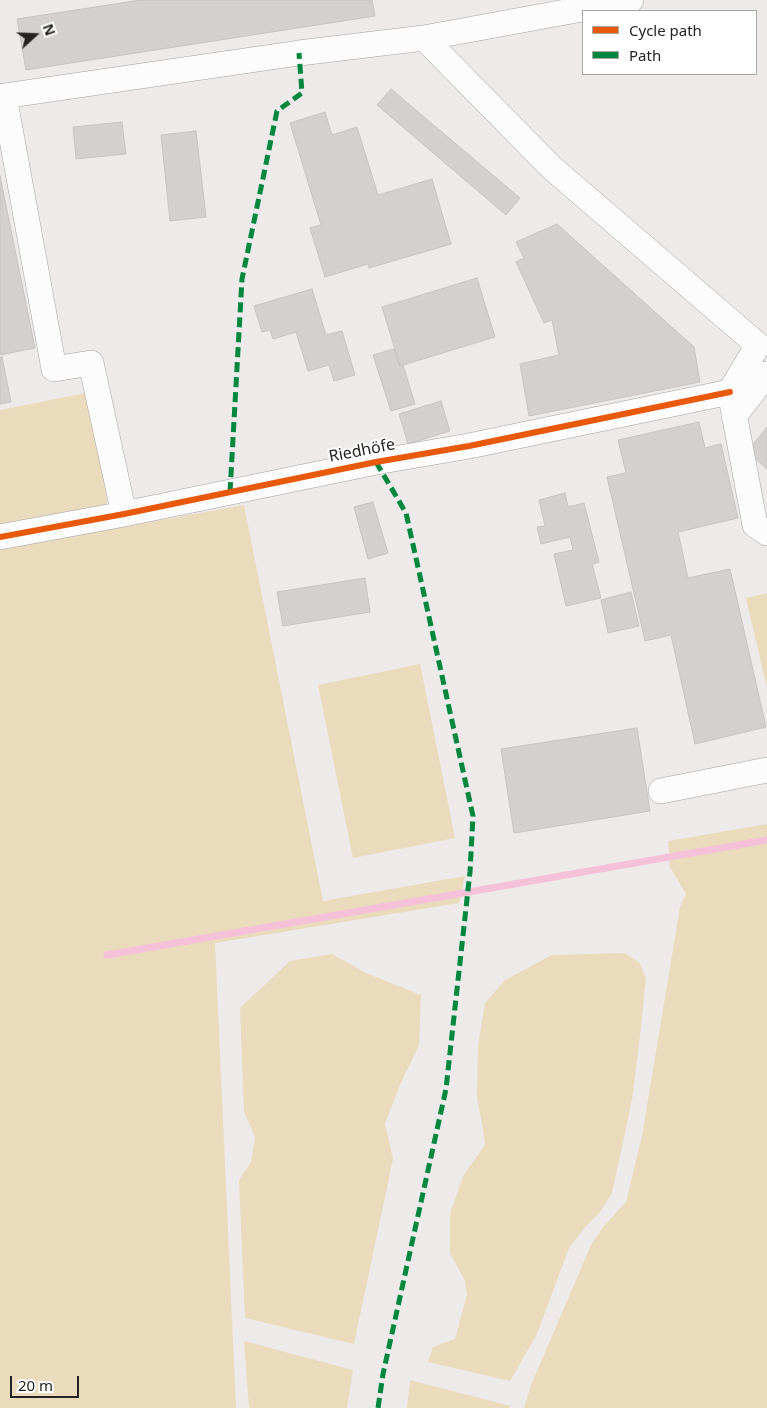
<!DOCTYPE html>
<html>
<head>
<meta charset="utf-8">
<style>
  body { margin:0 }
  #map { position:relative; width:767px; height:1408px; overflow:hidden; background:#eeeae9; font-family:"Noto Sans",sans-serif }
  canvas { display:block }
  .legend { position:absolute; left:582px; top:10px; width:175px; height:65px; box-sizing:border-box; background:#fff; border:1px solid #a8a7a7; margin:0; padding:6px 9px; list-style:none; font-size:15px; color:#252322 }
  .legend li { display:flex; align-items:center; gap:10px; height:25px }
  .legend b { width:25px; border:1px solid #a8a7a7 }
  .north { position:absolute; left:10px; top:10px; width:50px; height:50px; -webkit-text-stroke:4px #fff; paint-order:stroke; rotate:70deg; font-size:14px; font-weight:700; line-height:20px; text-align:center; color:#252322 }
  .north::after { content:''; display:block; margin:auto; width:18px; height:22px; background:#252322; clip-path:polygon(50% 0,100% 100%,50% 72%,0 100%) }
  .scale { position:absolute; left:10px; top:1376px; width:69px; height:22px; box-sizing:border-box; border:2px solid #252322; border-top:0; padding-left:6px; font-size:15px; line-height:18px; white-space:nowrap; color:#252322; -webkit-text-stroke:4px #fff; paint-order:stroke }
</style>
</head>
<body>
<div id="map">
<canvas width="767" height="1408"></canvas>
<ul class="legend">
<li><b style="height:6px;background:#e8590c"></b>Cycle path</li>
<li><b style="height:6px;background:#00873e"></b>Path</li>
</ul>
<div class="north">N</div>
<div class="scale">20 m</div>
</div>
<script>
const c = document.querySelector('canvas').getContext('2d');
c.lineJoin = 'round';
function fill(path, color) {
  c.fillStyle = color;
  c.fill(path, 'evenodd');
}
function shape(rows) {
  const path = new Path2D();
  for (const r of rows) {
    path.moveTo(r[0], r[1]);
    for (let i = 2; i < r.length; i += 2) path.lineTo(r[i], r[i + 1]);
  }
  return path;
}
function trace(path, color, width, dash) {
  c.strokeStyle = color;
  c.lineWidth = width;
  c.lineCap = dash ? 'butt' : 'round';
  c.setLineDash(dash || []);
  c.stroke(path);
}
function label(font, color, halo, rows, align = 'center') {
  c.font = font + ' "Noto Sans",sans-serif';
  c.lineWidth = 4;
  c.setLineDash([]);
  c.textBaseline = 'middle';
  c.strokeStyle = halo;
  c.fillStyle = color;
  for (const [text, x, y, turn = 0] of rows) {
    c.save();
    c.translate(x, y);
    c.rotate((+turn || 0) * Math.PI / 180);
    c.textAlign = isNaN(turn) ? turn : align;
    if (halo) c.strokeText(text, 0, 0);
    c.fillText(text, 0, 0);
    c.restore();
  }
}
const green = shape([
  [90,392,108,508,0,528,0,410],
  [244,505,323,901,465,876,459,903,215,943,236,1408,0,1408,0,549],
  [767,593,767,688,746,598],
  [420,664,455,838,353,858,318,685],
  [767,824,767,1408,524,1408,531,1385,591,1245,604,1226,626,1202,642,1136,680,907,686,894,670,867,668,841],
  [625,953,640,963,646,979,640,1036,632,1100,612,1193,600,1212,586,1226,569,1248,537,1334,510,1381,428,1362,433,1347,455,1339,467,1295,465,1281,450,1253,450,1214,463,1176,485,1145,483,1129,477,1098,478,1046,485,1003,505,980,552,955],
  [332,954,366,973,421,995,419,1045,400,1085,385,1124,393,1159,354,1344,245,1318,239,1180,251,1162,255,1137,244,1112,240,1008,290,961],
  [244,1341,353,1370,347,1408,249,1408],
  [410,1380,510,1406,509,1408,407,1408]
]);
const stream = shape([
  [107,955,767,840]
]);
const building = shape([
  [141,0,372,0,375,16,26,70,17,19,141,0],
  [391,89,520,198,506,215,377,105,391,89],
  [325,112,332,135,357,127,378,195,432,179,451,244,369,268,368,264,325,277,310,228,321,225,290,123,325,112],
  [122,122,126,154,76,159,73,127,122,122],
  [196,131,206,217,170,221,161,135,196,131],
  [0,176,35,348,0,355,0,176],
  [557,224,694,347,700,382,529,416,520,364,559,355,552,320,544,323,516,262,524,258,516,242,557,224],
  [477,278,495,337,400,366,382,307,477,278],
  [312,289,326,335,342,331,355,375,334,381,329,365,308,371,296,332,273,339,270,330,262,332,254,306,312,289],
  [394,349,400,366,403,365,415,404,391,411,373,355,394,349],
  [2,357,11,402,0,404,0,358,2,357],
  [441,401,450,431,408,444,399,414,441,401],
  [699,422,705,448,721,444,738,518,678,532,688,578,730,569,766,727,695,744,671,635,645,641,607,477,626,473,618,440,699,422],
  [767,427,767,469,747,452,767,427],
  [565,493,568,507,584,503,599,562,592,564,601,598,566,606,554,554,573,550,570,537,541,544,537,527,545,526,539,500,565,493],
  [373,502,388,553,368,559,354,507,373,502],
  [365,578,370,612,283,626,277,592,365,578],
  [631,592,639,626,608,633,601,600,631,592],
  [637,728,650,811,514,833,501,749,637,728]
]);
const minor = shape([
  [424,38,631,0],
  [734,416,767,374],
  [124,514,91,363,54,369,4,96,299,53,424,38,552,168,758,345,730,392,755,525,767,533],
  [0,537,124,514,376,462,469,446,730,392],
  [661,791,767,770]
]);
const quiet = shape([
  [376,462,406,513,473,816,470,872,446,1089,383,1374,378,1408],
  [230,492,242,279,277,111,302,93,299,53]
]);
const cycleway = shape([
  [0,537,124,514,376,462,469,446,730,392]
]);
const streetNames = [
  ["Riedhöfe",362,451,-11]
];
fill(green, '#eadbbd');
trace(stream, '#f4c1d8', 7);
fill(building, '#d3d0cf');
trace(building, '#c6c4c2', 1);
trace(minor, '#a4a1a1', 26);
trace(minor, '#fcfcfc', 25);
trace(quiet, '#00873e', 5, [10, 5]);
trace(cycleway, '#e8590c', 6);
label('16px', '#252322', '#fff', streetNames);
</script>
</body>
</html>
